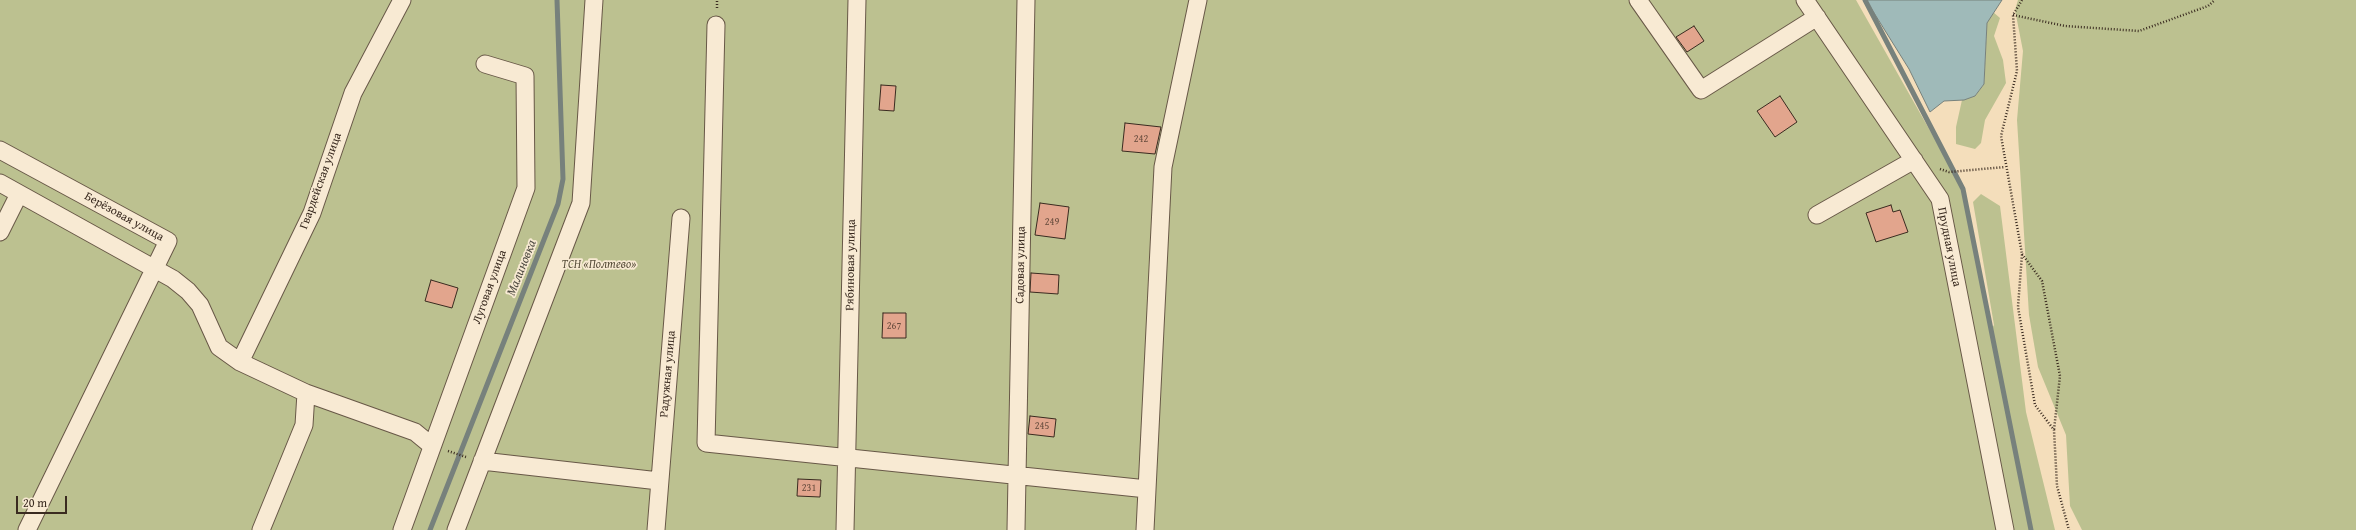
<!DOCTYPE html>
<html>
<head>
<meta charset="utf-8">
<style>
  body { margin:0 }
  #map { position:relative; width:2356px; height:530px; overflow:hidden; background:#f4debb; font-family:"Gentium Book Plus",serif }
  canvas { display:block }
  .scale { position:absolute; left:16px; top:496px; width:51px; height:18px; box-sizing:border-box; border:2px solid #3a2b20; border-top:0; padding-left:5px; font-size:12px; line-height:14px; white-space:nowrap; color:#3a2b20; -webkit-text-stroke:3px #f8ead3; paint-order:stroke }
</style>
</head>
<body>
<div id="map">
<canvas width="2356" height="530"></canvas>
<div class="scale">20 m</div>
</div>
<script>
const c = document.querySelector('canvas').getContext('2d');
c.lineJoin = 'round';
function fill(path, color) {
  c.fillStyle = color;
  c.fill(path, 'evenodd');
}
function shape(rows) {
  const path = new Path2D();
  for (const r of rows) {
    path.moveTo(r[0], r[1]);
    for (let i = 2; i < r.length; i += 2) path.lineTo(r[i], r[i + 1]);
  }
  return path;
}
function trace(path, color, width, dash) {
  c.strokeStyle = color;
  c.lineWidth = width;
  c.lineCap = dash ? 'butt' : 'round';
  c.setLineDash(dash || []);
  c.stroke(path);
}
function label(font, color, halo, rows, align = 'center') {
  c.font = font + ' "Gentium Book Plus",serif';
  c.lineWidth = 3.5;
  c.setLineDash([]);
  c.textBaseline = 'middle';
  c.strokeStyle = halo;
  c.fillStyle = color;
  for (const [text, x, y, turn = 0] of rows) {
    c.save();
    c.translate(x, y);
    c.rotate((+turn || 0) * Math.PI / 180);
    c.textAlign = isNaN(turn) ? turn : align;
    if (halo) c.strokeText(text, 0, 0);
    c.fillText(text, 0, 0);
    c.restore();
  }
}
const green = shape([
  [0,0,1856,0,1963,189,1991,330,1994,325,1973,202,1981,194,2000,206,2026,412,2055,530,0,530],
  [2018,0,2356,0,2356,530,2082,530,2070,506,2066,435,2038,367,2029,315,2017,120,2023,51,2015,10],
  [1993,12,2000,18,1994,36,2003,60,2006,83,1985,120,1981,143,1975,149,1956,144,1956,127,1962,100,1975,96,1984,84,1987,23]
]);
const water = shape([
  [1866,0,2002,0,1987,23,1984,84,1975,96,1964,100,1944,101,1930,112,1909,69,1866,0]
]);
const stream = shape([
  [1865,0,1963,189,2031,530],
  [430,530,558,204,563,179,557,0]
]);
const building = shape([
  [1694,26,1704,41,1687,52,1676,37,1694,26],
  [881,85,896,86,894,111,879,110,881,85],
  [1780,96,1797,122,1775,137,1757,111,1780,96],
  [1125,123,1161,127,1155,154,1122,151,1125,123],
  [1040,203,1069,207,1065,239,1035,235,1040,203],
  [1891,205,1893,212,1900,210,1908,232,1876,242,1866,213,1891,205],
  [1031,273,1059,275,1058,294,1030,292,1031,273],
  [431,280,458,288,452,308,425,301,431,280],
  [883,313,906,313,906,338,882,338,883,313],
  [1030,416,1056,419,1054,437,1028,434,1030,416],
  [798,479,821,480,820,497,797,496,798,479]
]);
const path = shape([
  [2022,0,2013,15,2017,71,2001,136,2022,254,2018,307,2035,405,2054,430,2057,486,2069,530],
  [717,8,717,0],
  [2013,15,2065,26,2139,31,2208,6,2215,0],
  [1940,169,1949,172,2005,167],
  [2022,254,2042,281,2060,376,2054,430],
  [448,451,466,457]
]);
const minor = shape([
  [1638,0,1701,90,1817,17],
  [1805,0,1940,199,2005,530],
  [716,25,706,443,1147,489],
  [0,150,168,241,27,530],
  [0,183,173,279,188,291,200,305,219,347,240,362,306,393,304,425,261,530],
  [1817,215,1914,160],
  [0,232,19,194],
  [240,362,312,213,353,93,402,0],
  [306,393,415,432,432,446],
  [482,461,659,481],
  [402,530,526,188,525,76,485,64],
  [456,530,581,203,594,0],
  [656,530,681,218],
  [845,530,857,0],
  [1016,530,1026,0],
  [1145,530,1163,167,1198,0]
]);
const numberNames = [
  ["242",1141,139],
  ["249",1052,222],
  ["267",894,326],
  ["245",1042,426],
  ["231",809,488]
];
const streetNames = [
  ["Гвардейская улица",321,181,-70],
  ["Берёзовая улица",124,217,29],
  ["Прудная улица",1949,247,79],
  ["Рябиновая улица",851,265,-89],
  ["Садовая улица",1021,265,-89],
  ["Луговая улица",490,287,-70],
  ["Радужная улица",668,374,-85]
];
const parkNames = [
  ["ТСН «Полтево»",599,265]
];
const waterNames = [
  ["Малиновка",522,268,-68]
];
fill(green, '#bcc190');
fill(water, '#9fbab9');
trace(water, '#77817c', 1);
trace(stream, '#77817c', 5);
fill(building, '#e2a58d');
trace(building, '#3a2b20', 1);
trace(minor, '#685847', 19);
trace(path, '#3a2b20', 2.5, [1, 2]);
trace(minor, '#f8ead3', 17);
label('10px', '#644a3b', null, numberNames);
label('12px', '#3a2b20', '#f8ead3', streetNames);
label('italic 12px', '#5a503c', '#f8ead3', parkNames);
label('italic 13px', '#534f46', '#f8ead3', waterNames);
</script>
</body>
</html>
